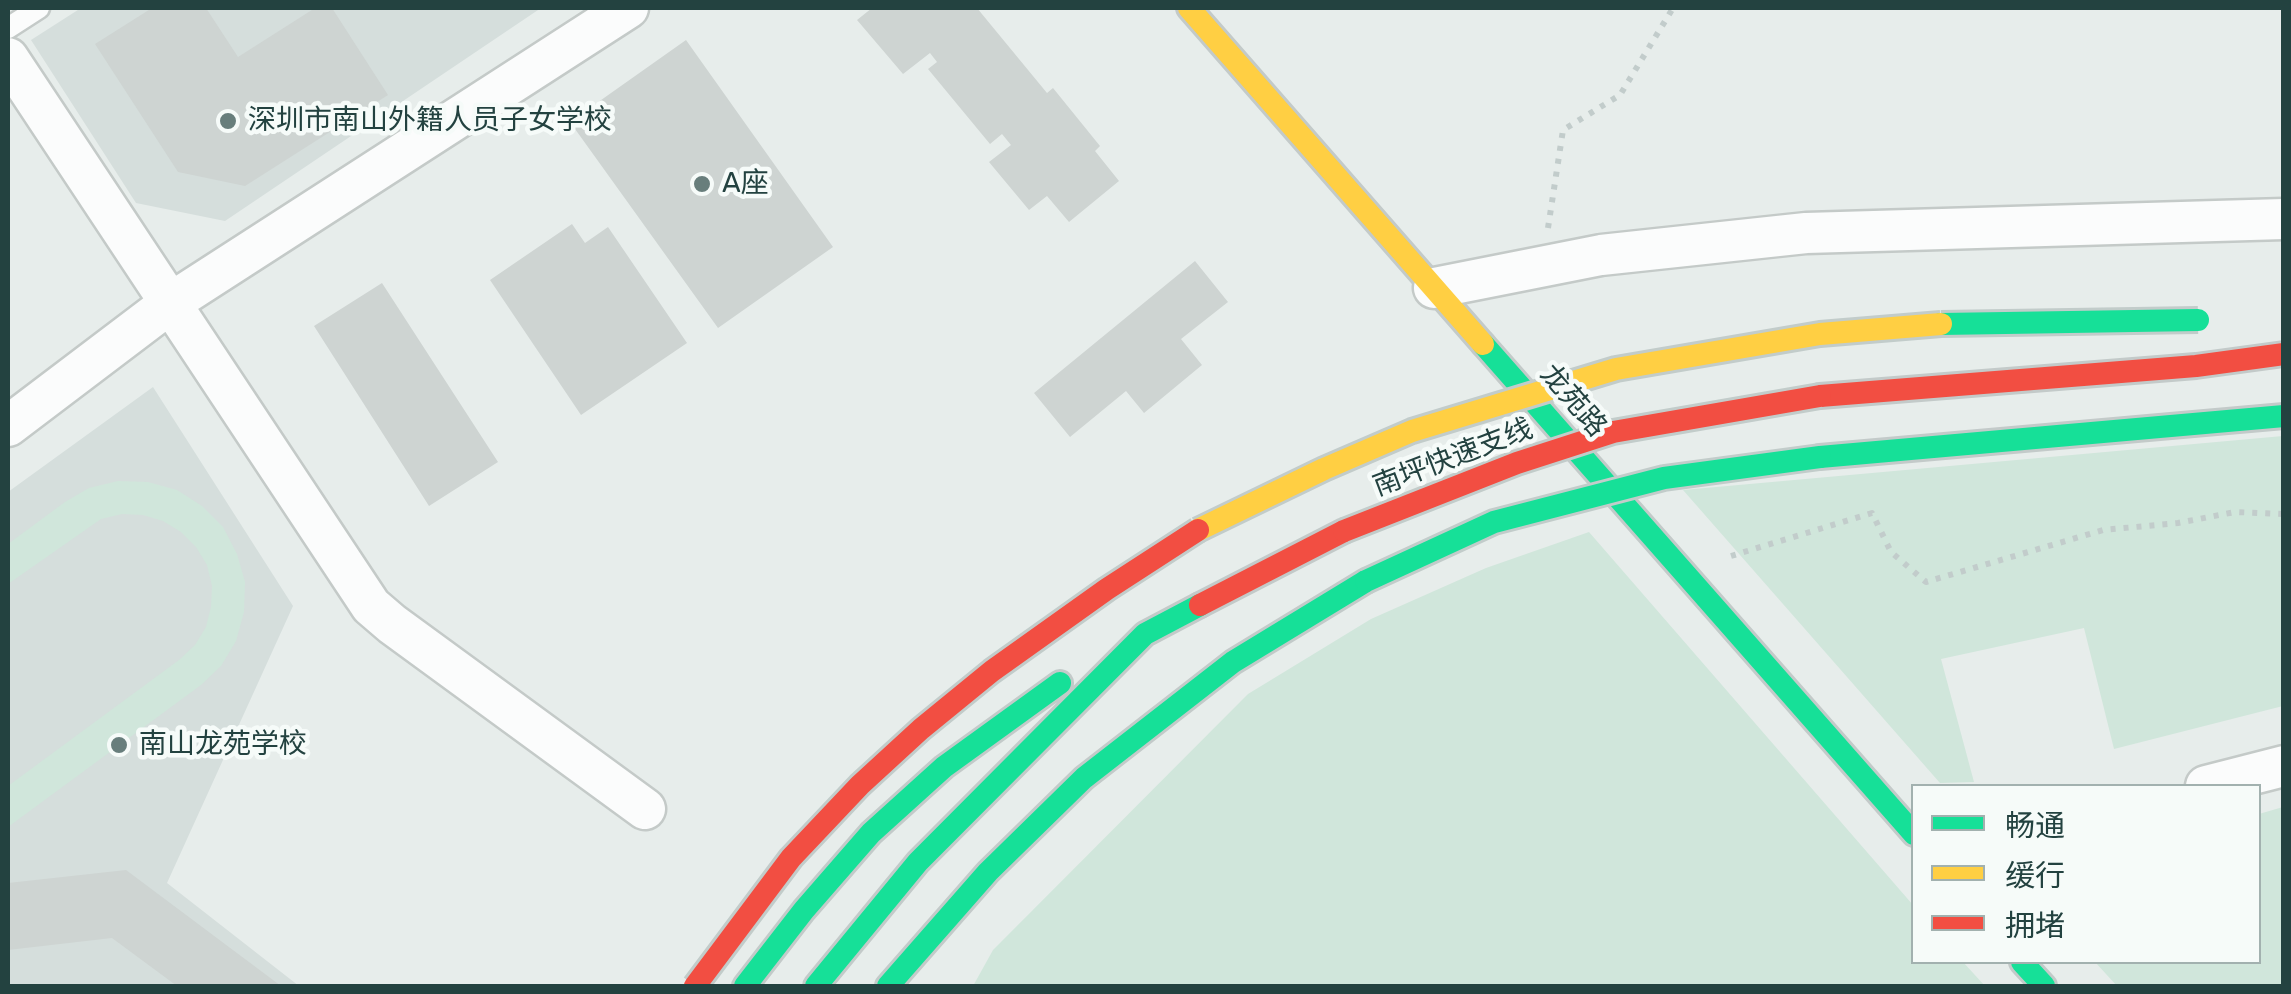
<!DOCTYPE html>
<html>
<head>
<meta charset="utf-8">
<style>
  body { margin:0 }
  #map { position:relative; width:2291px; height:994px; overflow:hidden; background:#e7edeb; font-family:Rubik,"Noto Sans SC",sans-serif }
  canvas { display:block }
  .frame { position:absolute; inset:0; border:10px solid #234240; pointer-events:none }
  .legend { position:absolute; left:1911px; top:784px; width:350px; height:180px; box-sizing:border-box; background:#f6fbf9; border:2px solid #a2b1af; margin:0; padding:12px 18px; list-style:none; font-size:30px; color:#234240 }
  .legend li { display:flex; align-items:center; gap:20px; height:50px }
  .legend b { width:50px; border:2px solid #a2b1af }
</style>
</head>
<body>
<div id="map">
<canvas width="2291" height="994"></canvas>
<div class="frame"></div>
<ul class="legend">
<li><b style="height:12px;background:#16e098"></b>畅通</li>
<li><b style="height:12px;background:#ffcf43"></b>缓行</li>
<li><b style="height:12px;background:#f24e42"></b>拥堵</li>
</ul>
</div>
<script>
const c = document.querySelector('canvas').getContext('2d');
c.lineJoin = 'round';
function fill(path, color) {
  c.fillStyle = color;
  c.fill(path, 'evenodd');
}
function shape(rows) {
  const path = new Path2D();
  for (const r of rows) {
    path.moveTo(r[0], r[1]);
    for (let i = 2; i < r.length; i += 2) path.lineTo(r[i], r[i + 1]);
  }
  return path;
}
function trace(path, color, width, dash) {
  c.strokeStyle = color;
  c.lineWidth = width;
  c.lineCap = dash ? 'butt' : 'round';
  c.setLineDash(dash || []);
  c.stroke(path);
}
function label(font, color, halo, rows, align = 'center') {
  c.font = font + ' Rubik,"Noto Sans SC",sans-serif';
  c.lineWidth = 9;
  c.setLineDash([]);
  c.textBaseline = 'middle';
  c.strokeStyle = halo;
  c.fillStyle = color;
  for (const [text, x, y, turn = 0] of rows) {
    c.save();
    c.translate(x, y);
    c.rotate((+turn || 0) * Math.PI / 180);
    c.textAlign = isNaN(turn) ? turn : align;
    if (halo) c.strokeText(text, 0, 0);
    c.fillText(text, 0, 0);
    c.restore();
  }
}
const built = shape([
  [81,8,541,8,225,221,136,203,31,40],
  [153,387,293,606,167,883,299,986,8,986,8,492]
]);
const green = shape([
  [2283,436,2283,706,2114,749,2084,628,1941,659,1974,782,1940,783,1683,490],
  [118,481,148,482,177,490,202,506,223,527,237,554,245,582,244,612,236,641,221,666,201,685,8,827,8,786,179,660,195,645,206,627,211,607,212,586,207,565,196,547,181,532,163,521,143,515,122,514,101,519,8,584,8,544,65,502,89,488],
  [1589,532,1913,905,1914,962,1963,962,1985,986,973,986,993,950,1248,694,1371,619,1486,568],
  [2283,807,2283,986,2117,986,2095,962,2258,962,2259,814]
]);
const building = shape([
  [152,8,206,8,238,57,315,8,332,8,388,95,245,186,178,172,95,44],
  [872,8,977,8,1047,93,1053,88,1100,146,1095,151,1119,181,1069,222,1047,196,1029,210,989,162,1011,145,1002,134,990,144,928,69,937,62,930,53,903,74,857,20],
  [686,40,833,247,718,328,570,122],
  [572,224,585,243,608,227,687,343,581,415,490,280],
  [1195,261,1228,302,1181,339,1202,365,1144,413,1126,391,1070,437,1034,393],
  [382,283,498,462,429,506,314,326],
  [126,870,281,986,177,986,112,938,8,950,8,883]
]);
const path = shape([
  [1548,228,1563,130,1620,95,1673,8],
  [1731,556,1872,513,1891,552,1926,582,2103,530,2178,523,2235,512,2284,514]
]);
const lane = shape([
  [8,28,39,8]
]);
const street = shape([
  [8,58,371,606,392,624,645,809],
  [1434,288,1601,255,1806,233,2284,219],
  [8,426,169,304,628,8],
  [2206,786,2284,766]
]);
const fast = shape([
  [1483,344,1914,834],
  [1820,457,2284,416],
  [2022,962,2044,986],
  [745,986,804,910,871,833,944,767,1060,683],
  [816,986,918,862,1145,634,1200,605],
  [888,986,988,872,1084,778,1233,662,1366,581]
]);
const slow = shape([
  [1189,8,1483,344]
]);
const jam = shape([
  [1820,396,2196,366,2284,354],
  [1200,605,1344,531]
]);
const fastBridge = shape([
  [1941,324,2198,320],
  [1366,581,1494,522,1664,478,1820,457]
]);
const slowBridge = shape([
  [1198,530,1324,469,1412,431,1616,369,1820,334,1941,324]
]);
const jamBridge = shape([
  [1344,531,1517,463,1613,432,1820,396],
  [695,986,791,858,860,785,921,729,992,671,1107,589,1198,530]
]);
const markers = [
  [228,121,10,"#687e7c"],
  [702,184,10,"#687e7c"],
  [119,745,10,"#687e7c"]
];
const poiNames = [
  ["深圳市南山外籍人员子女学校",248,121],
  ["A座",722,184],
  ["南山龙苑学校",139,745]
];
const streetNames = [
  ["龙苑路",1573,401,49],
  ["南坪快速支线",1453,458,-21]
];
fill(built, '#d5dedc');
fill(green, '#d0e6db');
fill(building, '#ced4d2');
trace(lane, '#c4cac8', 25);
trace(street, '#c4cac8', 45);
trace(fast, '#c3cac9', 28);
trace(slow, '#c3cac9', 28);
trace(jam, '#c3cac9', 28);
trace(path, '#c2cccb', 6, [5, 8]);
trace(lane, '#fbfcfc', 20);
trace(street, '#fbfcfc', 40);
trace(fast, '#16e098', 22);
trace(slow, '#ffcf43', 22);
trace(jam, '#f24e42', 22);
trace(fastBridge, '#c2ccca', 28, []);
trace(slowBridge, '#c2ccca', 28, []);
trace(jamBridge, '#c2ccca', 28, []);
trace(fastBridge, '#16e098', 22);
trace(slowBridge, '#ffcf43', 22);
trace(jamBridge, '#f24e42', 22);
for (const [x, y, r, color] of markers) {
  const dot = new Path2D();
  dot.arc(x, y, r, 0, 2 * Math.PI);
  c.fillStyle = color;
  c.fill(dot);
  trace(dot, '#f6fbf9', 4);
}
label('28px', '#234240', '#f6fbf9', poiNames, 'left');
label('28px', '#234240', '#f6fbf9', streetNames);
</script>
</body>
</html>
